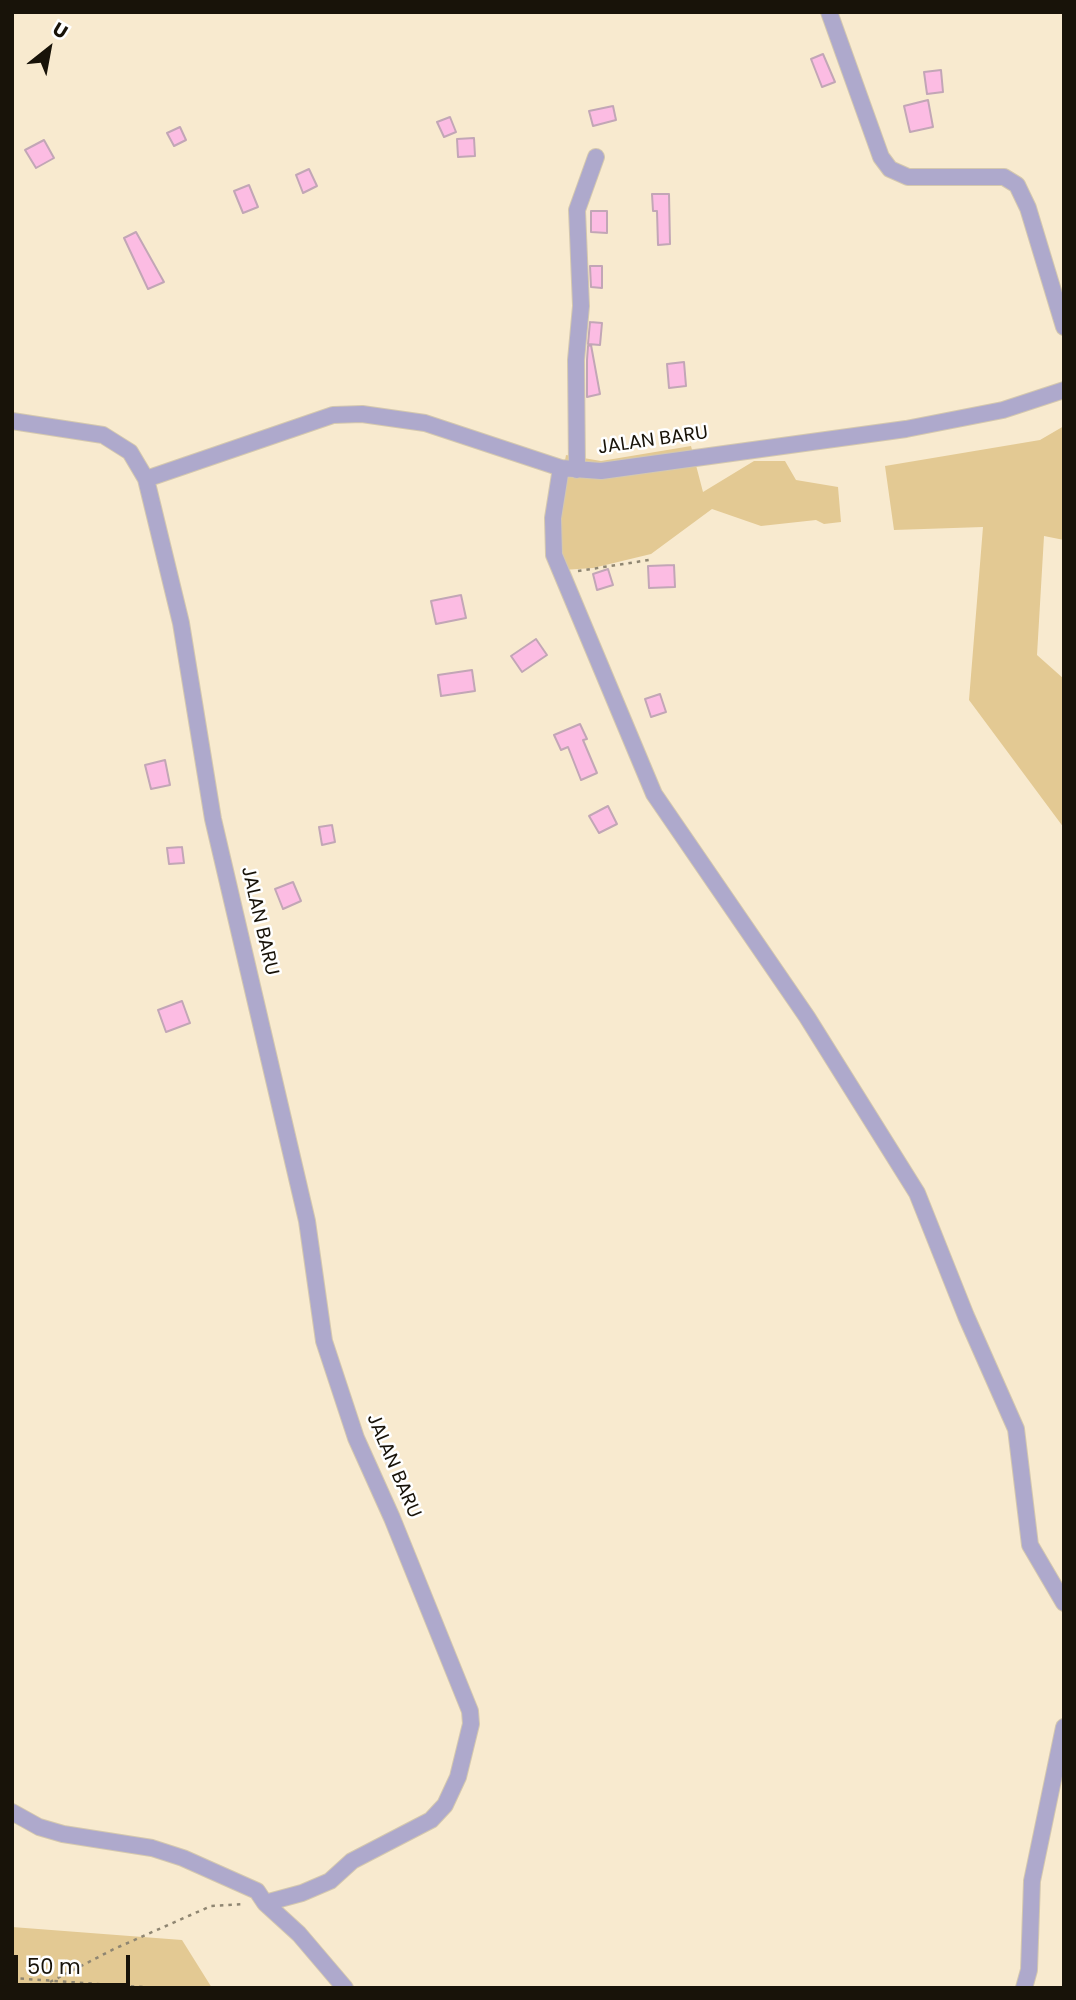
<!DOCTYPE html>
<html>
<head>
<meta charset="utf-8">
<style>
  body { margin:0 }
  #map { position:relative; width:1076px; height:2000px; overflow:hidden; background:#f8eacf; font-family:Poppins,sans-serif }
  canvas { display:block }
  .frame { position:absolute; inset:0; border:14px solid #181309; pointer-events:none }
  .north { position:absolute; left:14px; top:14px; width:70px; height:70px; -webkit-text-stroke:5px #fff; paint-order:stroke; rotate:31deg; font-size:19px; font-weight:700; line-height:28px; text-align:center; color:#181309 }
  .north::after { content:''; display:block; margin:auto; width:24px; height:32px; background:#181309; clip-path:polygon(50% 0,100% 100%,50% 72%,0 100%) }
  .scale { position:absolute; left:14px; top:1955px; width:116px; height:32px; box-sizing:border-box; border:4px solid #181309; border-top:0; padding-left:9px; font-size:21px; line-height:24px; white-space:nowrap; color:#181309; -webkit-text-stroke:5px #fff; paint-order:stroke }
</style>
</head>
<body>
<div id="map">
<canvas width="1076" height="2000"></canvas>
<div class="frame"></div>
<div class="north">U</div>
<div class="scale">50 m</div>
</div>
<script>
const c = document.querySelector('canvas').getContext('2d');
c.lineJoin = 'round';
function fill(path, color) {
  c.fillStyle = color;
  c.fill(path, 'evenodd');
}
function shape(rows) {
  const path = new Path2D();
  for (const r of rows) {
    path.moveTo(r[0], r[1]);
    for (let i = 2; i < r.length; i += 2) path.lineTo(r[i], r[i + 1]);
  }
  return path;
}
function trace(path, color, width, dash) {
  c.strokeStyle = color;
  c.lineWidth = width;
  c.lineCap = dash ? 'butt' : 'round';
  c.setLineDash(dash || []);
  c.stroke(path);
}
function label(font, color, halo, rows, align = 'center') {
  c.font = font + ' Poppins,sans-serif';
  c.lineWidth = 5;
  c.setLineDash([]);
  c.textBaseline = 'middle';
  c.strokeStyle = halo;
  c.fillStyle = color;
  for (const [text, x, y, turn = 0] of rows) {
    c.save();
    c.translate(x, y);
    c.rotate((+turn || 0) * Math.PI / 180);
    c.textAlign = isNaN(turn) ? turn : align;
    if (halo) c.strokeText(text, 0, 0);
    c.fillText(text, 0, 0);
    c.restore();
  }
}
const green = shape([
  [1064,426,1064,540,1044,536,1037,655,1064,679,1064,828,969,700,983,527,894,530,885,466,1040,440],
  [691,446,703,492,754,461,785,461,796,480,838,487,841,522,824,524,816,520,761,526,712,509,651,554,593,568,563,570,555,515,566,455,601,461],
  [12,1927,182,1940,212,1988,58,1988,12,1984]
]);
const building = shape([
  [823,54,835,82,822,87,811,59,823,54],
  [941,70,943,92,927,94,924,72,941,70],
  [928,100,933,127,910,132,904,106,928,100],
  [613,106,616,120,593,126,589,111,613,106],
  [450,117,456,132,444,137,437,122,450,117],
  [180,127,186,140,174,146,167,133,180,127],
  [474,138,475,156,458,157,457,139,474,138],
  [44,140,54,158,36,168,25,150,44,140],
  [309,169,317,186,303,193,296,175,309,169],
  [249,185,258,207,243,213,234,191,249,185],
  [652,194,669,194,670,244,658,245,657,211,653,211,652,194],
  [591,211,607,211,607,233,591,232,591,211],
  [136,232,164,282,148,289,124,238,136,232],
  [590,266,602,266,602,288,591,287,590,266],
  [590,322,602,323,600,345,588,344,590,322],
  [591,345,600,394,587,397,587,360,588,346,591,345],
  [684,362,686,386,669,388,667,364,684,362],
  [674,565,675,587,649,588,648,566,674,565],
  [608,569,613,585,597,590,593,574,608,569],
  [461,595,466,618,436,624,431,601,461,595],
  [536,639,547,655,522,672,511,656,536,639],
  [472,670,475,691,441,696,438,675,472,670],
  [660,694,666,712,651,717,645,699,660,694],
  [580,724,587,739,583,740,597,773,581,780,568,747,561,750,554,735,580,724],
  [165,760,170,785,151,789,145,765,165,760],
  [608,806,617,824,599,833,589,816,608,806],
  [332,825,335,842,322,845,319,827,332,825],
  [182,847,184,863,169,864,167,848,182,847],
  [293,882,301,901,283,909,275,889,293,882],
  [182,1001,190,1023,166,1032,158,1010,182,1001]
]);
const path = shape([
  [578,571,649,560],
  [12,1978,156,1988],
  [50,1982,114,1949,211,1906,245,1904]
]);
const minor = shape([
  [829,12,881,157,890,169,908,177,1004,177,1017,185,1028,208,1064,327],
  [12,421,103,435,130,452,146,479],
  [561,468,553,518,554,555,654,794,807,1017,917,1193,966,1316,1016,1429,1030,1545,1064,1603],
  [577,470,576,360,581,306,577,210,596,157],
  [12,1812,39,1827,63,1834,152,1848,183,1858,257,1891,265,1903,302,1893,330,1881,352,1861,431,1820,445,1805,458,1777,471,1724,470,1711,392,1518,356,1438,324,1341,307,1221,213,819,181,623,146,479,333,415,362,414,425,423,561,468,601,471,906,429,1003,410,1064,390],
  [265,1903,299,1934,345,1988],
  [1024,1988,1029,1970,1032,1881,1064,1727]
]);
const streetNames = [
  ["JALAN BARU",653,441,-8],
  ["JALAN BARU",259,921,77],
  ["JALAN BARU",393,1466,67]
];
fill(green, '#e3c993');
fill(building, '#fcbce3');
trace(building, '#c2a6b6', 2);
trace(minor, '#d4c8af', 18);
trace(path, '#8f8672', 2.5, [3.5, 5]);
trace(minor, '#aea9cc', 16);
label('19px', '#181309', '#fff', streetNames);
</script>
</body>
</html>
